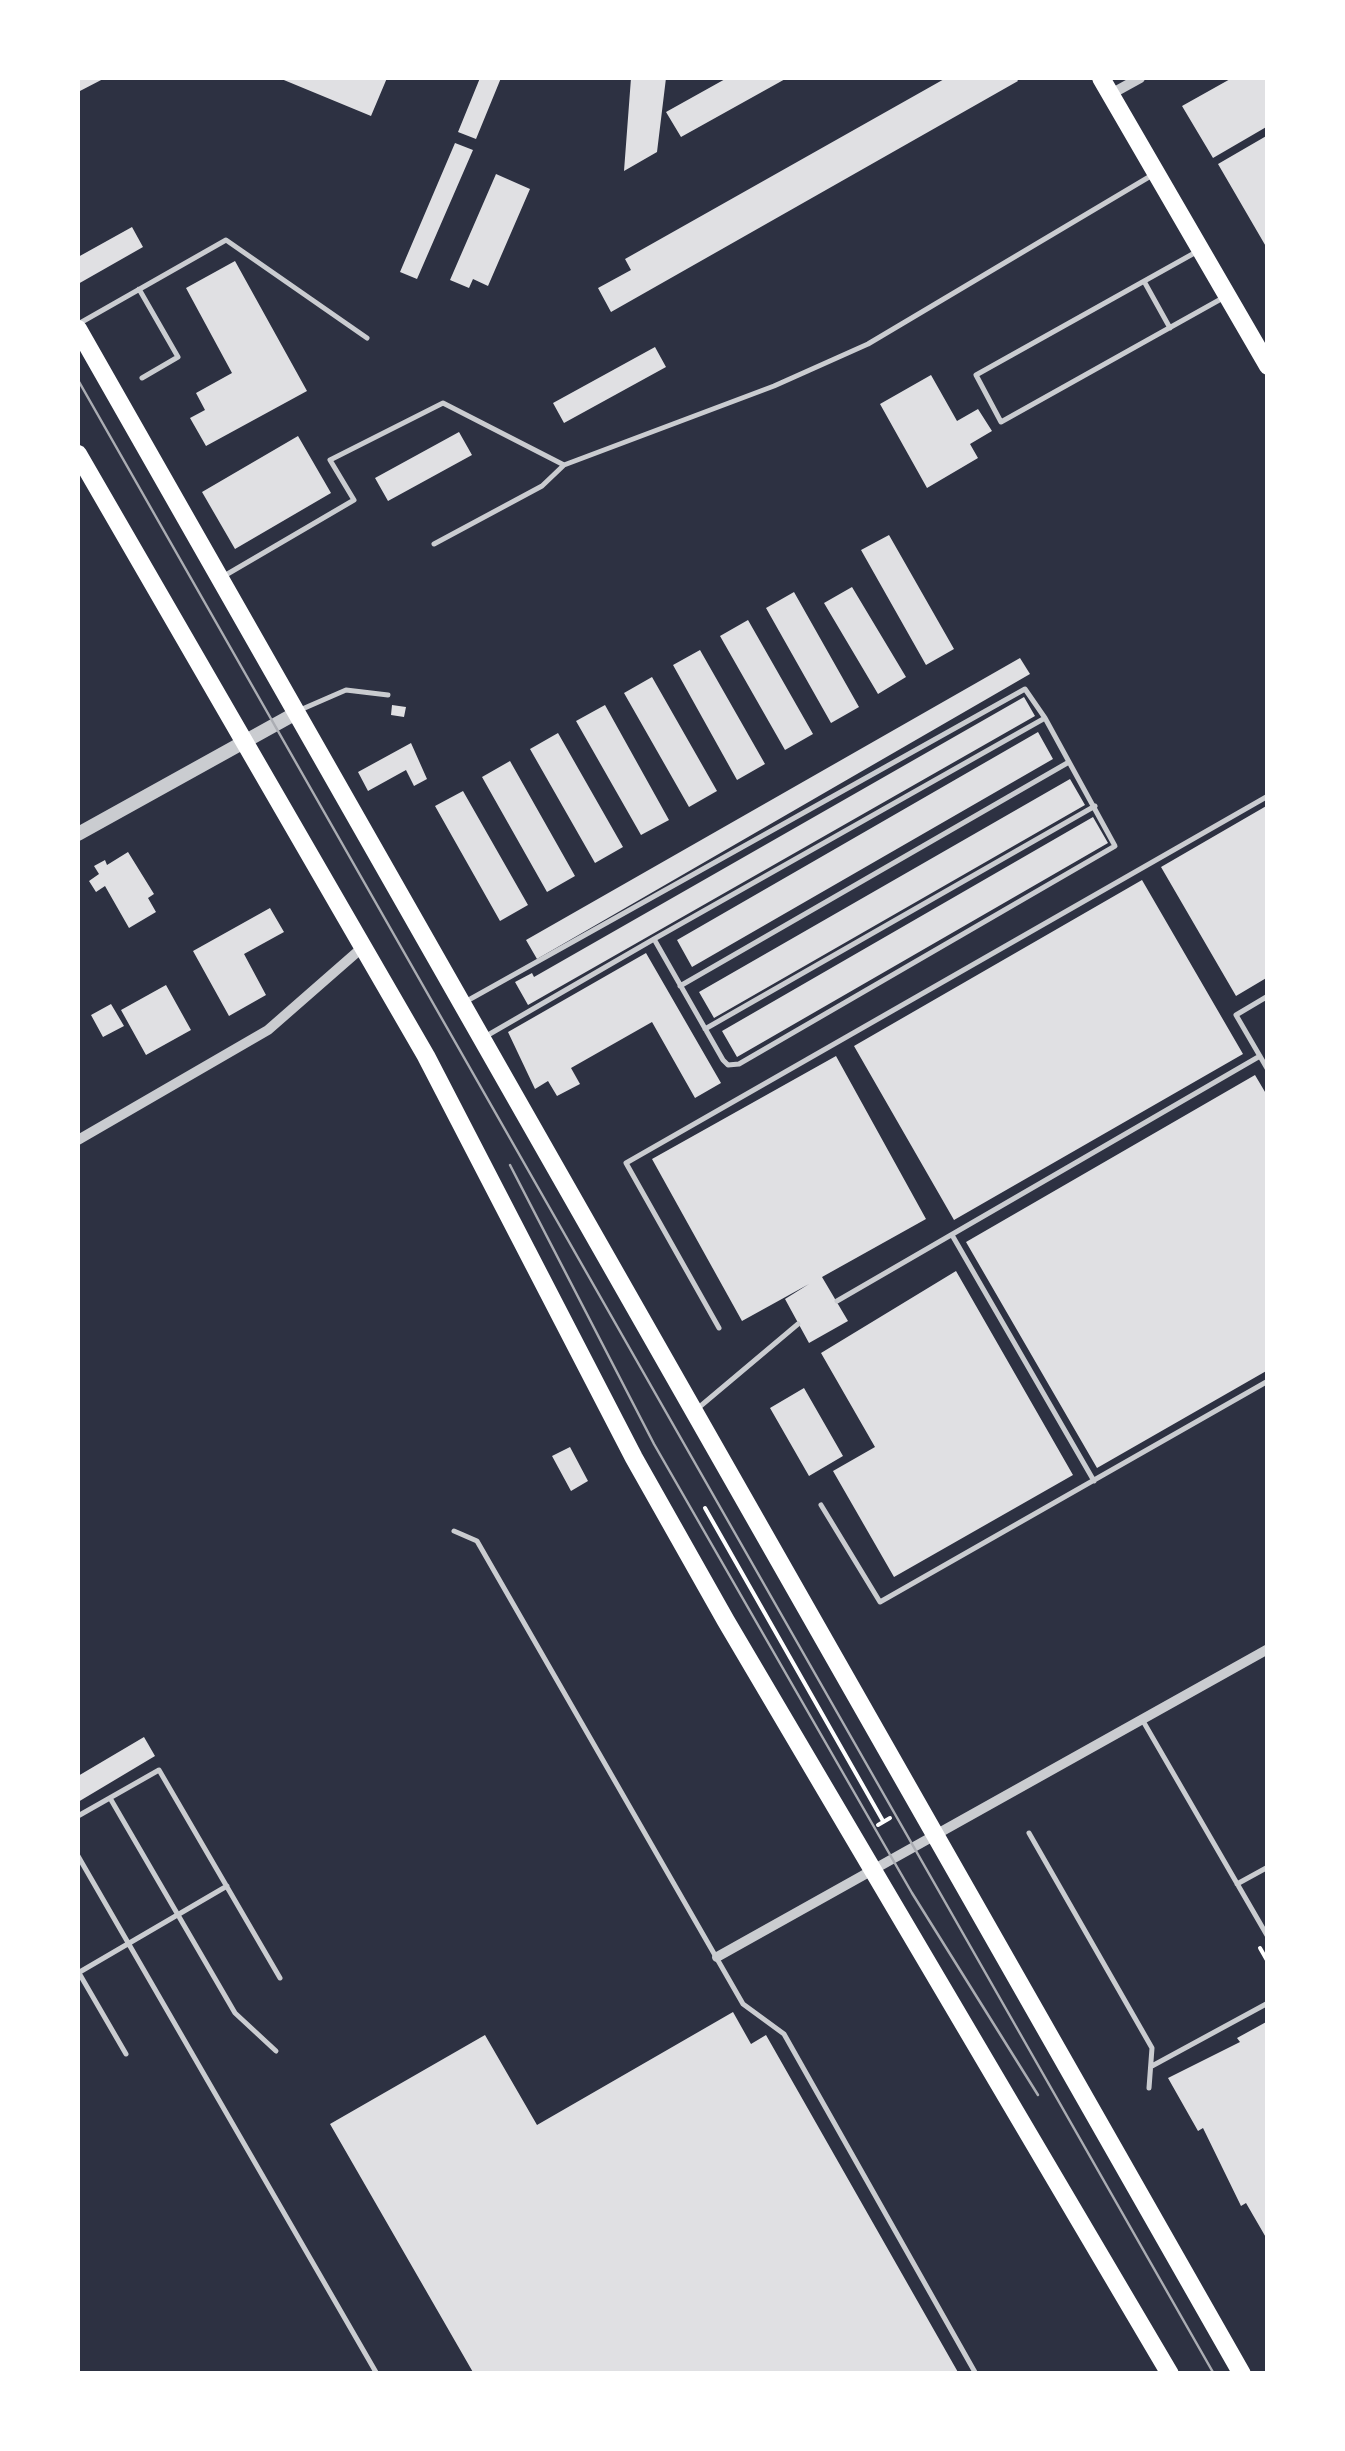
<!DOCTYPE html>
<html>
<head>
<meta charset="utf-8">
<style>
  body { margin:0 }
  #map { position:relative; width:1345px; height:2451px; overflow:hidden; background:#2d3142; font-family:"Golos Text",sans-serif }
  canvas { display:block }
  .frame { position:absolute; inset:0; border:80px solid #fff; pointer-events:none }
</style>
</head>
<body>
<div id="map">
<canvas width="1345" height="2451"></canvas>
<div class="frame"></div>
</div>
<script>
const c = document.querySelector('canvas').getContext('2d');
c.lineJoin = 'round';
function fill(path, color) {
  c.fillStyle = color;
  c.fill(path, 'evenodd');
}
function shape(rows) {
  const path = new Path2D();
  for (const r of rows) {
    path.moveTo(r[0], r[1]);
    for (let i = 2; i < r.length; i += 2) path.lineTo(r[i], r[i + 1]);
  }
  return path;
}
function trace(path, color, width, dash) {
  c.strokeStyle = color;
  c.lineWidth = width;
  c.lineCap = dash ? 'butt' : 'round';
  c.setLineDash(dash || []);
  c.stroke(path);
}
const building = shape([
  [78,78,105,78,78,92],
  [279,78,387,78,371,116],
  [480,78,501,78,476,139,458,132],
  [631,78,666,78,657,152,624,171],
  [727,78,787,78,681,137,666,112],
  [946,78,1016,78,1018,81,611,312,598,288,631,270,625,259],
  [1232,78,1268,78,1268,126,1213,158,1182,106],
  [1268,135,1268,250,1218,164],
  [455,143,473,150,417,279,400,272],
  [496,174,530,189,488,286,473,279,469,288,450,280],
  [132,227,143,247,78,284,78,257],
  [235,261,307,391,206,446,190,418,205,410,196,393,232,373,186,288],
  [655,347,666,367,564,423,553,403],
  [931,375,957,421,978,409,992,431,970,444,978,458,927,488,880,404],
  [459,432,472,455,388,501,375,478],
  [298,436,331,493,235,549,202,492],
  [889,535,954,649,926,665,861,550],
  [852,587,906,677,878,694,824,603],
  [794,592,859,707,831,723,766,608],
  [748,620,813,734,785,750,720,636],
  [700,650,765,764,737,780,673,665],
  [1020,658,1030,674,537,959,526,940],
  [652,677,717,791,689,807,624,693],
  [1024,697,1035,716,528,1005,515,982,532,973,534,977],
  [392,705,406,707,404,717,391,715],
  [605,705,669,820,641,835,576,721],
  [1038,732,1053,759,692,967,677,940],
  [558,733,623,847,595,863,530,749],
  [411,743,427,779,414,786,406,770,368,791,358,772],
  [510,761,575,876,547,892,482,777],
  [1070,779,1085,805,714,1018,699,992],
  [463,791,528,905,500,921,435,806],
  [1268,805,1268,977,1236,996,1161,867],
  [1093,817,1108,843,737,1057,722,1031],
  [128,852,154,894,148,898,156,912,129,928,105,886,96,892,89,881,99,874,94,866,105,860,107,865],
  [1142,880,1243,1054,954,1220,854,1046],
  [270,908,284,932,244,954,266,995,229,1016,193,951],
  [646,953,721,1083,695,1098,652,1022,571,1068,580,1084,557,1096,548,1081,535,1089,508,1032],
  [166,985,191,1030,146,1055,121,1010],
  [111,1004,124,1026,103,1037,91,1015],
  [836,1056,926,1219,822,1277,848,1321,809,1343,785,1299,809,1284,742,1321,652,1159],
  [1255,1075,1268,1097,1268,1370,1097,1468,966,1242],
  [956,1271,1073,1475,894,1577,833,1471,875,1447,821,1353],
  [804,1388,843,1456,809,1476,770,1408],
  [570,1447,588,1481,571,1491,552,1456],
  [144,1737,155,1756,78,1802,78,1776],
  [733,2012,751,2044,766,2035,959,2374,474,2374,330,2124,485,2035,537,2125],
  [1268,2021,1268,2241,1246,2203,1241,2206,1203,2128,1198,2131,1168,2078,1240,2042,1237,2038]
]);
const path = shape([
  [705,1508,883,1821],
  [878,1825,890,1818],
  [1260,1948,1268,1962]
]);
const service = shape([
  [1198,251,976,375,1001,422,1221,299],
  [1145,283,1170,328],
  [139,289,178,357,142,378],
  [80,323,226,240,367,338],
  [434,544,542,486,564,465],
  [224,576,354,500,330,460,443,403,564,465,774,386,868,344,1154,174],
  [300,710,346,690,388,695],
  [680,986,1069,762],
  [1268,996,1236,1015,1268,1070],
  [465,1002,1025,689,1045,718,1115,846,739,1064,728,1065,723,1060,654,939,1045,718],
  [705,1029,1095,806],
  [488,1035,654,939],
  [952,1235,1094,1481],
  [837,1301,1260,1056],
  [719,1328,626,1163,1268,796],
  [697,1409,798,1324],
  [821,1505,880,1602,1268,1381],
  [454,1531,477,1541,743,2004,784,2034,976,2374],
  [1143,1721,1268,1937],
  [110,1798,235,2013,276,2051],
  [78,1816,159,1770,280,1978],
  [1029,1833,1152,2048,1149,2088],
  [78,1856,377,2374],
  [1237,1884,1268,1867],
  [78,1973,227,1886],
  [79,1973,126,2054],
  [1152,2066,1268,2003]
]);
const minor = shape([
  [1111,94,1140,78],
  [78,1140,268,1030,364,946],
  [717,1957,1268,1649]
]);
const tertiary = shape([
  [78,834,298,712]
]);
const primary = shape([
  [1101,78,1268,366],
  [78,329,1242,2374],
  [78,454,426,1056,634,1458,726,1621,1170,2374]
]);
const tram = shape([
  [78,380,1214,2374],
  [510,1165,654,1444,912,1893,1038,2095]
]);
fill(building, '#e0e0e3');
trace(path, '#fff', 4);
trace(service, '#caccd0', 5);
trace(minor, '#caccd0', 10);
trace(tertiary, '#caccd0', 14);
trace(primary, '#fff', 18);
trace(tram, '#abadb3', 2.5);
</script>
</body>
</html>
